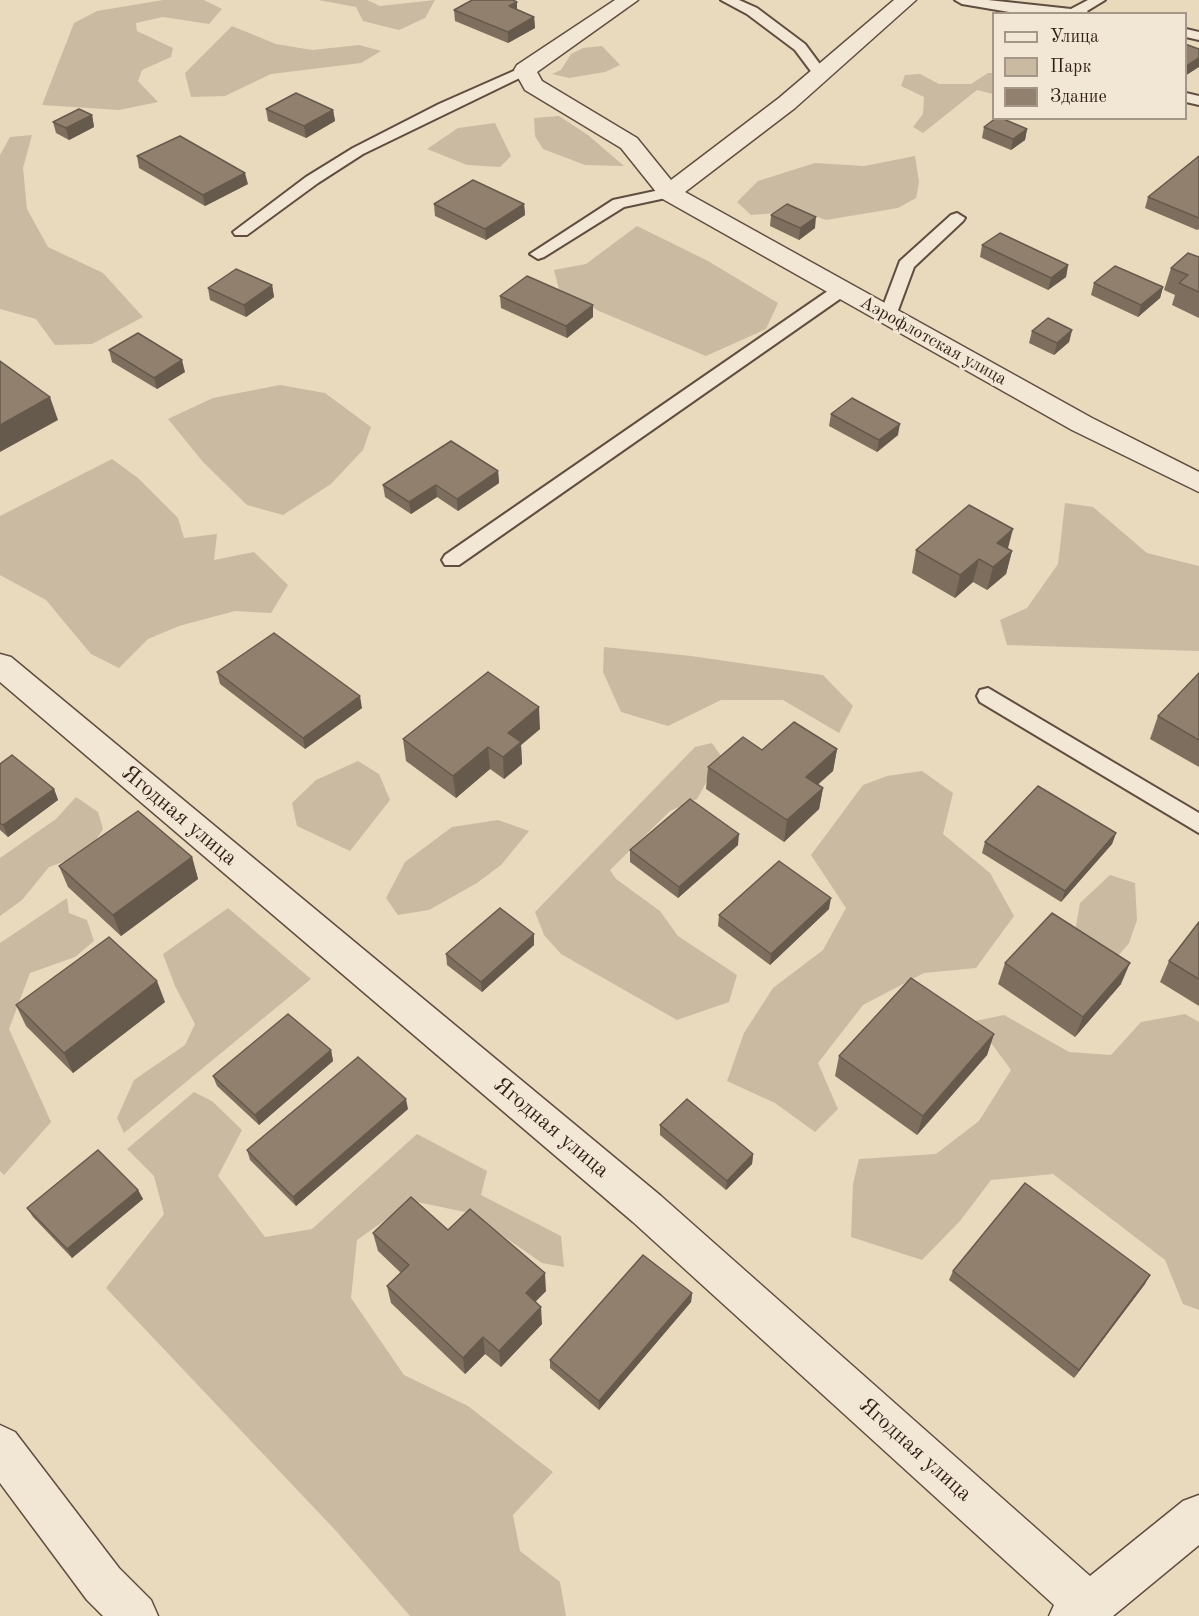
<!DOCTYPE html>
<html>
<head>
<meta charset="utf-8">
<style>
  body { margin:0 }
  #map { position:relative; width:1199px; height:1616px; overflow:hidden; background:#e9dabd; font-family:"Old Standard TT",serif }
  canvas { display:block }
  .legend { position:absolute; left:992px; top:12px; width:195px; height:108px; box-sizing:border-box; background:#f1e7d4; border:2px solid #a59788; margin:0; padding:8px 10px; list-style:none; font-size:18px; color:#321e17 }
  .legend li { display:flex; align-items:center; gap:12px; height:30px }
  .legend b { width:30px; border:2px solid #a59788 }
</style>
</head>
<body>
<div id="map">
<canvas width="1199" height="1616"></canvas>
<ul class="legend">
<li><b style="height:8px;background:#f1e7d4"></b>Улица</li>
<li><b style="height:16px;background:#cabaa1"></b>Парк</li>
<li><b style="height:16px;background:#91806d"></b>Здание</li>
</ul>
</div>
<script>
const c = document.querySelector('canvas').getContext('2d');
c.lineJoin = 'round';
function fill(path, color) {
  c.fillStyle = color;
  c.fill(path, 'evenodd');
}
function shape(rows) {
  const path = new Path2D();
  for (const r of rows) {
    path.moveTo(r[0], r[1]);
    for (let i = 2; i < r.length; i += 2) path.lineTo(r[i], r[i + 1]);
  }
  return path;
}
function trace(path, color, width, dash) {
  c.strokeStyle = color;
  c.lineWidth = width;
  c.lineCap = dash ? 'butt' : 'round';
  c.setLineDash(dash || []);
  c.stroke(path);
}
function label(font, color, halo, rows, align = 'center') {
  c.font = font + ' "Old Standard TT",serif';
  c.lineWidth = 5;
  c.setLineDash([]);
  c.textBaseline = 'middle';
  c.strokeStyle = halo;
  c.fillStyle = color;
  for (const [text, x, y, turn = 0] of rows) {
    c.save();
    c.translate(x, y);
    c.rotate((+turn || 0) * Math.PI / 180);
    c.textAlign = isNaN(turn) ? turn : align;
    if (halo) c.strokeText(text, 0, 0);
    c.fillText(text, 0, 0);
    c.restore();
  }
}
const green = shape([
  [163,0,204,0,222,9,209,24,163,17,136,23,137,31,173,48,171,57,142,70,138,81,158,102,119,110,42,105,74,23,97,11],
  [318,0,367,0,380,6,435,0,425,18,399,30,363,21,356,7],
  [232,26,276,44,312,50,359,45,381,51,361,63,271,74,225,96,191,97,185,73],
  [602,46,620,65,605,72,569,78,552,74,561,70,571,54,583,48],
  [988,73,993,73,993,94,977,90,923,133,913,127,923,114,924,97,901,86,905,75,920,74,939,84,971,84],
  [559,116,588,135,624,166,585,165,543,149,535,136,534,118],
  [495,123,511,156,500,167,467,165,427,149,458,128],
  [32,135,23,168,27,209,48,247,103,273,143,317,92,344,55,345,36,319,0,309,0,155,10,137],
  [915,156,919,182,916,198,898,208,826,220,802,211,751,215,737,202,758,181,815,163,864,166],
  [637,226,708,261,778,303,766,329,706,356,599,311,559,289,554,270,586,264],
  [280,385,325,393,371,427,363,450,331,484,283,515,247,505,203,462,168,419,213,398],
  [112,459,138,478,178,518,184,538,217,534,214,560,254,552,288,585,271,613,235,611,179,626,148,639,119,668,91,654,46,600,0,575,0,516],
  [1065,503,1093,507,1147,553,1199,566,1199,651,1007,645,1000,620,1027,608,1058,564],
  [604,647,691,656,823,675,853,706,839,733,783,700,721,700,668,726,621,712,603,672],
  [712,743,721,756,697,799,670,811,610,870,616,879,660,911,678,936,737,975,729,1002,677,1020,561,954,544,935,535,912,695,747],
  [358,761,379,774,390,800,350,851,297,826,292,803,316,780],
  [922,771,953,793,943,834,990,873,1014,916,976,968,924,973,863,1005,818,1063,838,1109,815,1132,775,1103,727,1081,744,1033,773,988,823,950,846,908,811,855,863,785,887,776],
  [76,797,98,812,103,829,88,853,49,867,22,900,0,916,0,858,56,819],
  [498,820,529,831,501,865,477,883,429,910,398,915,386,898,405,862,452,827],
  [1110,875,1135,883,1137,920,1129,943,1118,956,1074,938,1080,903],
  [67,898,69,913,87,920,94,941,75,957,30,973,9,1029,51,1122,4,1175,0,1171,0,943],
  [228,908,311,979,124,1133,117,1118,134,1080,185,1045,195,1024,175,986,163,954],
  [1185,1014,1199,1022,1199,1310,1183,1304,1165,1260,1053,1174,991,1180,960,1221,922,1260,851,1237,853,1184,859,1159,936,1154,979,1121,1011,1070,975,1021,1004,1015,1069,1052,1111,1055,1141,1022],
  [194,1092,212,1101,242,1130,218,1176,265,1237,312,1229,417,1134,487,1171,481,1195,561,1236,564,1267,542,1263,470,1213,412,1201,357,1240,351,1298,404,1375,468,1406,553,1472,513,1515,520,1551,560,1582,566,1616,410,1616,337,1532,106,1288,164,1214,154,1176,127,1149]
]);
const service = shape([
  [721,0,739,0,757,8,805,44,828,75,826,78,816,78,795,50,747,14,721,0],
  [955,0,988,0,1071,9,1088,0,1105,0,1087,11,1089,14,1021,14,962,4,955,0],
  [1186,29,1199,32,1199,40,1186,37,1186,29],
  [525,66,530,67,532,70,530,73,363,154,318,183,247,235,235,235,233,232,306,177,353,148,439,104,525,66],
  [1186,93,1199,96,1199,105,1186,102,1186,93],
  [669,188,677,193,675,196,624,207,544,257,538,259,530,254,613,200,669,188],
  [957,213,965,218,963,221,914,267,894,321,882,321,879,317,900,261,951,215,957,213],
  [841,285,847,286,849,290,847,294,459,565,445,565,442,560,445,555,835,286,841,285],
  [988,688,1199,813,1199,833,980,702,977,696,980,690,988,688]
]);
const minor = shape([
  [615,0,638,0,537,72,542,81,637,138,671,180,779,98,894,0,916,0,795,108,685,192,1092,418,1199,472,1199,492,1072,430,661,198,621,148,525,90,514,70,517,65,615,0],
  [0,654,11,657,661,1196,1090,1576,1183,1501,1199,1495,1199,1545,1113,1616,1049,1616,1054,1605,633,1222,0,682,0,654],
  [0,1425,15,1432,119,1568,151,1600,158,1616,103,1616,87,1600,0,1483,0,1425]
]);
const wall = shape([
  [517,2,517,10,534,17,535,28,508,43,455,21,454,10],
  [266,109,333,110,335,121,306,138,268,121],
  [92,115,94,127,69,140,56,133,53,122],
  [984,127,1027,129,1025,140,1011,150,982,138],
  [137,156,248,184,205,206,139,168],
  [1199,156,1199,229,1197,230,1145,208,1148,197],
  [434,204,524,204,525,215,486,240,435,216],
  [771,215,815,228,799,240,770,226],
  [982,245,1068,265,1066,277,1048,290,980,257],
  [1199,257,1199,318,1172,305,1175,295,1164,290,1171,268],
  [1094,283,1163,287,1160,298,1138,317,1091,295],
  [272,285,274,297,246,317,210,300,208,288],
  [500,296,593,317,567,338,501,308],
  [1072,330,1069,342,1054,355,1029,343,1032,331],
  [109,350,185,372,157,389,112,362],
  [831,414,898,435,877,452,829,426],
  [498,471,499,483,458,511,437,497,411,514,385,497,383,485],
  [1008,549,1012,551,1006,574,987,590,973,582,955,598,912,573,916,550],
  [217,672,362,708,305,749,220,684],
  [1199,673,1199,767,1150,739,1158,716],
  [540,729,521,745,522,764,504,779,490,769,456,798,406,761,403,739],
  [837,749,833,771,818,784,823,788,819,809,784,842,706,789,708,767,762,750],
  [0,764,54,789,58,800,8,837,0,830],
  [1116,833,1112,844,1061,902,982,853,985,842],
  [738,845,678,898,630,862,630,850],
  [192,857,198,879,121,936,68,887,59,866],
  [829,909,770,965,718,926,719,915],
  [1199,922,1199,1006,1160,982,1169,961],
  [534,945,482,992,447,965,446,954],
  [1005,963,1121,984,1075,1037,998,984],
  [165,1002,73,1073,26,1026,16,1005],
  [994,1034,987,1055,917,1135,835,1076,839,1056],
  [331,1050,333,1061,259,1125,217,1086,213,1076],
  [408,1109,296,1206,250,1160,247,1150],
  [660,1125,753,1154,752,1164,726,1190,660,1135],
  [138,1190,143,1199,72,1258,33,1217,27,1208],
  [448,1230,546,1291,535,1302,542,1324,501,1367,485,1354,465,1374,391,1303,387,1286,401,1273,378,1251,373,1233],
  [953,1271,1145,1284,1074,1378,949,1280],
  [692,1293,691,1302,599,1410,550,1368,550,1360]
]);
const shadedWall = shape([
  [517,2,517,13,509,6],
  [534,17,535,28,508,43,508,32],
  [1199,58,1199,67,1185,76,1185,67],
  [333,110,335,121,306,138,304,126],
  [92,115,94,127,69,140,66,128],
  [1027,129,1025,140,1011,150,1013,139],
  [245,173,248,184,205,206,203,195],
  [524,204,525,215,486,240,485,229],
  [816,217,815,228,799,240,800,228],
  [1068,265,1066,277,1048,290,1051,278],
  [272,285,274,297,246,317,244,305],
  [1163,287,1160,298,1138,317,1141,305],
  [593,305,593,317,567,338,566,326],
  [1072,330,1069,342,1054,355,1057,343],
  [182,360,185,372,157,389,154,378],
  [50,397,58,420,0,452,0,425],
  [900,424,898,435,877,452,879,440],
  [498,471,499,483,458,511,457,499],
  [436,485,437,497,411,514,409,502],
  [1013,529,1007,552,997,543],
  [1012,551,1006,574,987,590,993,567],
  [979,559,973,582,955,598,960,575],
  [360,696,362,708,305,749,303,738],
  [539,707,540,729,521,745,522,764,504,779,503,757,508,733],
  [488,747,490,769,456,798,453,776],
  [837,749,833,771,802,799,806,777],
  [823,788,819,809,784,842,787,820],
  [54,789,58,800,8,837,3,825],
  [1116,833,1112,844,1061,902,1065,891],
  [739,834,738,845,678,898,679,887],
  [192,857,198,879,121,936,113,915],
  [831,898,829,909,770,965,771,954],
  [534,934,534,945,482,992,481,982],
  [1130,963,1121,984,1075,1037,1083,1017],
  [157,981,165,1002,73,1073,64,1053],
  [994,1034,987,1055,917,1135,923,1116],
  [331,1050,333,1061,259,1125,255,1115],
  [406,1099,408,1109,296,1206,293,1197],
  [753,1154,752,1164,726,1190,727,1181],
  [138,1190,143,1199,72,1258,67,1249],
  [545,1273,546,1291,527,1310,526,1293],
  [1150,1275,1145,1284,1074,1378,1079,1370],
  [692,1293,691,1302,599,1410,599,1401],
  [541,1307,542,1324,501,1367,499,1351],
  [483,1337,485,1354,465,1374,463,1358]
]);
const building = shape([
  [472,0,513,0,517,2,509,6,534,17,508,32,454,10,472,0],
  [1185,44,1199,49,1199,58,1185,67,1185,44],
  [296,93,333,110,304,126,266,109,296,93],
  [79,109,92,115,66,128,53,122,79,109],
  [996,118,1001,118,1027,129,1013,139,984,127,996,118],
  [180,136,245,173,203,195,137,156,180,136],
  [1199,156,1199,218,1148,197,1199,156],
  [473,180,524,204,485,229,434,204,473,180],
  [787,204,816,217,800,228,771,215,787,204],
  [1000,233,1068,265,1051,278,982,245,1000,233],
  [1188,253,1199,257,1199,292,1179,283,1188,275,1171,268,1188,253],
  [1115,266,1163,287,1141,305,1094,283,1115,266],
  [236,269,272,285,244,305,208,288,236,269],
  [527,276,593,305,566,326,500,296,527,276],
  [1048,318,1072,330,1057,343,1032,331,1048,318],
  [138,333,182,360,154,378,109,350,138,333],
  [0,361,50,397,0,425,0,361],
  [852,398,900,424,879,440,831,414,852,398],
  [451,441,498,471,457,499,436,485,409,502,383,485,451,441],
  [969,505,1013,529,997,543,1012,551,993,567,979,559,960,575,916,550,969,505],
  [274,633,360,696,303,738,217,672,274,633],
  [488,672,539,707,508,733,521,742,503,757,488,747,453,776,403,739,488,672],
  [1199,673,1199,740,1158,716,1199,673],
  [794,722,837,749,806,777,823,788,787,820,708,767,743,737,762,750,794,722],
  [12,755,54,789,3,825,0,823,0,764,12,755],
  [1038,786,1116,833,1065,891,985,842,1038,786],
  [690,799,739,834,679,887,630,850,690,799],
  [138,811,192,857,113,915,59,866,138,811],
  [779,861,831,898,771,954,719,915,779,861],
  [500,908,534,934,481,982,446,954,500,908],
  [1052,913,1130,963,1083,1017,1005,963,1052,913],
  [1199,922,1199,979,1169,961,1199,922],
  [109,937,157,981,64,1053,16,1005,109,937],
  [911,978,994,1034,923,1116,839,1056,911,978],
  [288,1014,331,1050,255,1115,213,1076,288,1014],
  [358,1057,406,1099,293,1197,247,1150,358,1057],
  [687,1099,753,1154,727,1181,660,1125,687,1099],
  [98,1150,138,1190,67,1249,27,1208,98,1150],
  [1025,1183,1150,1275,1079,1370,953,1271,1025,1183],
  [411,1197,448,1230,470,1209,545,1273,526,1293,541,1307,499,1351,483,1337,463,1358,387,1286,409,1265,373,1233,411,1197],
  [643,1255,692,1293,599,1401,550,1360,643,1255]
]);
const farStreetnames = [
  ["Аэрофлотская улица",933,341,29]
];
const streetNames = [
  ["Ягодная улица",179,816,40],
  ["Ягодная улица",551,1128,40],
  ["Ягодная улица",915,1450,42]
];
fill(green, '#cabaa1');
trace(service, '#604d40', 4);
trace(minor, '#604d40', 3);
fill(service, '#f1e7d4');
fill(minor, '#f1e7d4');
fill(wall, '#7d6e5e');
fill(shadedWall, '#665a4c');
fill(building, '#91806d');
trace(building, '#665a4c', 1.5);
label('18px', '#321e17', '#f1e7d4', farStreetnames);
label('22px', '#321e17', '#f1e7d4', streetNames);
</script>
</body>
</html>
